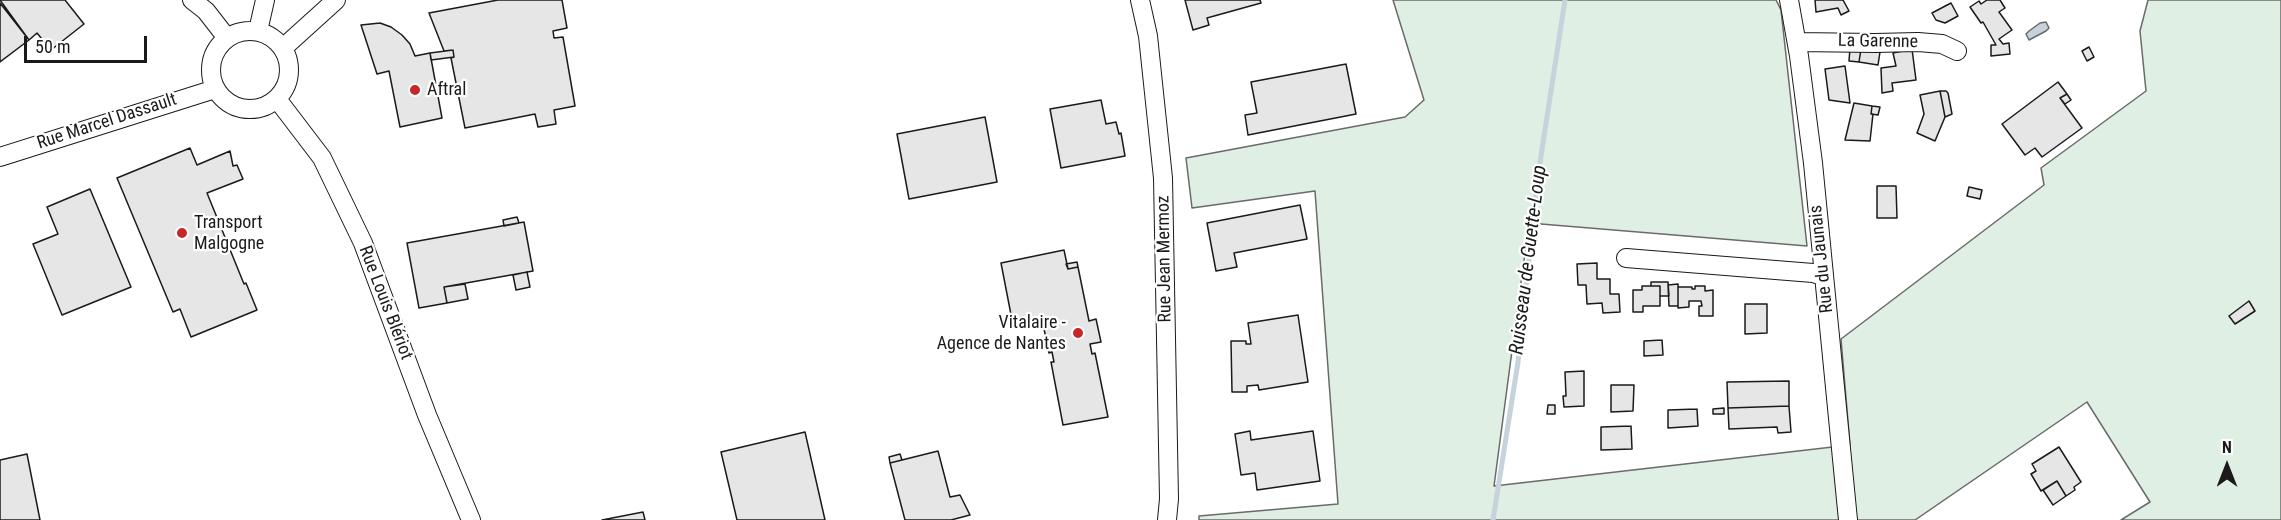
<!DOCTYPE html>
<html>
<head>
<meta charset="utf-8">
<style>
  body { margin:0 }
  #map { position:relative; width:2281px; height:520px; overflow:hidden; background:#fff; font-family:"Roboto Condensed",sans-serif }
  canvas { display:block }
  .north { position:absolute; left:2197px; top:436px; width:60px; height:60px; -webkit-text-stroke:4px #fff; paint-order:stroke; rotate:0deg; font-size:16px; font-weight:700; line-height:24px; text-align:center; color:#1a1a1a }
  .north::after { content:''; display:block; margin:auto; width:21px; height:27px; background:#1a1a1a; clip-path:polygon(50% 0,100% 100%,50% 72%,0 100%) }
  .scale { position:absolute; left:24px; top:36px; width:123px; height:27px; box-sizing:border-box; border:3px solid #1a1a1a; border-top:0; padding-left:8px; font-size:18px; line-height:21px; white-space:nowrap; color:#1a1a1a; -webkit-text-stroke:4px #fff; paint-order:stroke }
</style>
</head>
<body>
<div id="map">
<canvas width="2281" height="520"></canvas>
<div class="north">N</div>
<div class="scale">50 m</div>
</div>
<script>
const c = document.querySelector('canvas').getContext('2d');
c.lineJoin = 'round';
function fill(path, color) {
  c.fillStyle = color;
  c.fill(path, 'evenodd');
}
function shape(rows) {
  const path = new Path2D();
  for (const r of rows) {
    if (r.length === 3) {
      path.moveTo(r[0] + r[2], r[1]);
      path.arc(r[0], r[1], r[2], 0, 2 * Math.PI);
      continue;
    }
    path.moveTo(r[0], r[1]);
    for (let i = 2; i < r.length; i += 2) path.lineTo(r[i], r[i + 1]);
  }
  return path;
}
function trace(path, color, width, dash) {
  c.strokeStyle = color;
  c.lineWidth = width;
  c.lineCap = dash ? 'butt' : 'round';
  c.setLineDash(dash || []);
  c.stroke(path);
}
function label(font, color, halo, rows, align = 'center') {
  c.font = font + ' "Roboto Condensed",sans-serif';
  c.lineWidth = 4.5;
  c.setLineDash([]);
  c.textBaseline = 'middle';
  c.strokeStyle = halo;
  c.fillStyle = color;
  for (const [text, x, y, turn = 0] of rows) {
    c.save();
    c.translate(x, y);
    c.rotate((+turn || 0) * Math.PI / 180);
    c.textAlign = isNaN(turn) ? turn : align;
    if (halo) c.strokeText(text, 0, 0);
    c.fillText(text, 0, 0);
    c.restore();
  }
}
const green = shape([
  [1393,0,1776,0,1781,10,1807,246,1529,223,1494,486,1850,445,1841,339,2044,185,2041,168,2146,91,2140,31,2148,0,2281,0,2281,520,2121,520,2150,502,2087,402,1915,520,1199,520,1199,516,1338,504,1315,191,1192,208,1186,158,1405,117,1424,100,1393,0]
]);
const water = shape([
  [2046,22,2049,28,2046,31,2029,40,2026,34,2029,31,2040,23,2046,22]
]);
const stream = shape([
  [1493,520,1518,362,1537,182,1565,0]
]);
const building = shape([
  [0,0,65,0,84,24,51,50,37,33,29,40,0,0],
  [498,0,562,0,567,28,553,31,554,38,563,37,575,106,554,110,556,124,538,127,535,114,465,128,451,58,454,57,453,50,444,51,429,13,498,0],
  [1185,0,1260,0,1261,3,1207,18,1209,25,1193,30,1185,0],
  [1815,0,1843,0,1849,11,1841,15,1838,8,1816,12,1815,0],
  [1987,0,2000,0,2005,8,1999,12,2012,30,1999,39,2003,44,2009,43,2010,54,1991,56,1991,45,1996,45,1983,22,1981,23,1970,7,1979,1,1981,4,1987,0],
  [0,3,29,40,0,62,0,3],
  [1951,3,1958,16,1945,23,1936,20,1932,13,1951,3],
  [380,23,391,27,402,35,410,44,415,56,430,53,442,118,400,127,389,71,377,74,361,25,380,23],
  [2089,47,2094,57,2087,61,2082,51,2089,47],
  [1850,48,1861,49,1859,62,1849,61,1850,48],
  [1861,49,1880,52,1878,65,1859,62,1861,49],
  [1912,49,1916,80,1892,83,1893,91,1882,93,1881,68,1896,66,1893,53,1912,49],
  [453,50,454,57,431,60,430,53,453,50],
  [1346,64,1356,114,1248,135,1245,115,1257,113,1251,82,1346,64],
  [1845,66,1850,103,1829,100,1825,69,1845,66],
  [2058,82,2067,94,2060,98,2082,128,2042,157,2035,148,2025,155,2002,124,2058,82],
  [1940,91,1946,91,1948,93,1952,114,1945,117,1940,91],
  [1940,91,1945,117,1935,141,1917,133,1924,114,1920,95,1940,91],
  [2067,94,2071,100,2065,104,2060,98,2067,94],
  [1101,100,1106,124,1116,122,1119,134,1121,133,1125,156,1061,168,1050,109,1101,100],
  [1854,103,1872,106,1871,114,1873,114,1870,141,1845,140,1854,103],
  [1872,106,1880,107,1878,115,1871,114,1872,106],
  [985,117,997,182,909,199,897,134,985,117],
  [190,148,197,165,230,151,233,166,237,165,243,179,207,193,244,284,246,283,257,310,191,337,180,309,173,312,117,178,190,148],
  [1877,186,1896,186,1897,218,1877,218,1877,186],
  [1969,187,1982,190,1980,199,1967,196,1969,187],
  [90,189,131,287,62,315,33,244,58,234,47,207,90,189],
  [1300,205,1307,239,1234,253,1237,267,1216,271,1207,223,1300,205],
  [517,217,519,223,504,226,503,220,517,217],
  [524,222,533,271,444,287,447,303,419,308,407,243,524,222],
  [1064,250,1068,269,1078,267,1089,321,1096,319,1101,342,1090,344,1092,354,1095,353,1108,417,1063,425,1051,362,1054,362,1052,352,1049,353,1042,319,1013,325,1001,263,1064,250],
  [1077,262,1078,267,1068,269,1066,264,1077,262],
  [1597,263,1597,279,1610,279,1610,294,1619,294,1620,312,1603,313,1602,303,1587,304,1586,285,1578,285,1577,264,1597,263],
  [527,272,530,287,516,290,513,275,527,272],
  [1651,282,1668,282,1669,296,1660,296,1660,286,1651,286,1651,282],
  [465,284,468,299,447,303,444,287,465,284],
  [1678,284,1678,306,1669,306,1668,285,1678,284],
  [1642,286,1660,286,1660,306,1643,306,1643,312,1633,312,1633,290,1642,290,1642,286],
  [1695,286,1705,286,1705,291,1713,290,1713,316,1699,316,1699,306,1702,306,1701,301,1689,301,1689,307,1678,308,1678,287,1692,287,1692,289,1695,289,1695,286],
  [2249,301,2255,311,2235,324,2229,316,2249,301],
  [1745,304,1767,304,1767,333,1745,334,1745,304],
  [1298,315,1308,382,1259,390,1258,385,1247,386,1247,392,1232,392,1231,341,1246,341,1246,344,1251,344,1248,323,1298,315],
  [1662,340,1663,355,1644,356,1644,341,1662,340],
  [1584,371,1584,406,1564,407,1563,396,1566,396,1565,372,1584,371],
  [1789,381,1789,406,1728,408,1727,382,1789,381],
  [1611,385,1634,385,1633,411,1611,412,1611,385],
  [1548,405,1555,405,1555,414,1547,414,1548,405],
  [1789,406,1791,432,1778,433,1777,427,1729,429,1728,408,1789,406],
  [1724,408,1724,414,1713,414,1713,409,1724,408],
  [1697,409,1698,426,1668,428,1668,410,1697,409],
  [1631,426,1632,449,1601,450,1601,427,1631,426],
  [1250,431,1251,440,1313,431,1320,481,1257,490,1255,473,1241,475,1235,434,1250,431],
  [805,432,825,520,737,520,721,452,805,432],
  [2059,447,2081,482,2074,487,2075,490,2066,496,2057,481,2041,491,2031,474,2036,471,2032,464,2059,447],
  [938,451,950,497,960,495,970,515,951,520,905,520,890,463,938,451],
  [27,454,40,520,0,520,0,460,27,454],
  [900,454,902,460,890,463,889,457,900,454],
  [2057,481,2066,496,2053,505,2043,490,2057,481],
  [643,512,645,520,602,520,643,512]
]);
const minor = shape([
  [192,0,206,11,227,38],
  [1140,0,1148,36,1163,178,1169,499,1167,520],
  [1789,0,1799,56,1813,163,1848,520],
  [250,70,39],
  [258,31,265,0],
  [1797,42,1875,43,1918,42,1942,44,1957,51],
  [283,48,336,0],
  [277,99,322,158,363,243,427,415,471,520],
  [0,157,215,89],
  [1626,258,1813,273,1824,276]
]);
const markers = [
  [415,90,6,"#c62828"],
  [182,233,6,"#c62828"],
  [1078,333,6,"#c62828"]
];
const streetNames = [
  ["La Garenne",1878,42,1],
  ["Rue Marcel Dassault",107,122,-18],
  ["Rue Jean Mermoz",1165,259,-91],
  ["Rue du Jaunais",1822,259,-96],
  ["Rue Louis Blériot",385,303,69]
];
const poiNames = [
  ["Aftral",427,90],
  ["Transport",194,223],
  ["Malgogne",194,244],
  ["Vitalaire -",1066,323,"right"],
  ["Agence de Nantes",1066,344,"right"]
];
const waterNames = [
  ["Ruisseau de Guette-Loup",1529,260,-83]
];
fill(green, '#e0efe3');
trace(green, '#6a6a6a', 1.5);
fill(water, '#c6d2dc');
trace(water, '#6a6a6a', 1.5);
trace(stream, '#c6d2dc', 5);
fill(building, '#e6e6e6');
trace(building, '#1a1a1a', 1.5);
trace(minor, '#1a1a1a', 20);
trace(minor, '#fff', 18);
for (const [x, y, r, color] of markers) {
  const dot = new Path2D();
  dot.arc(x, y, r, 0, 2 * Math.PI);
  c.fillStyle = color;
  c.fill(dot);
  trace(dot, '#fff', 2);
}
label('18px', '#1a1a1a', '#fff', streetNames);
label('18px', '#1a1a1a', '#fff', poiNames, 'left');
label('italic 20px', '#1a1a1a', '#fff', waterNames);
</script>
</body>
</html>
